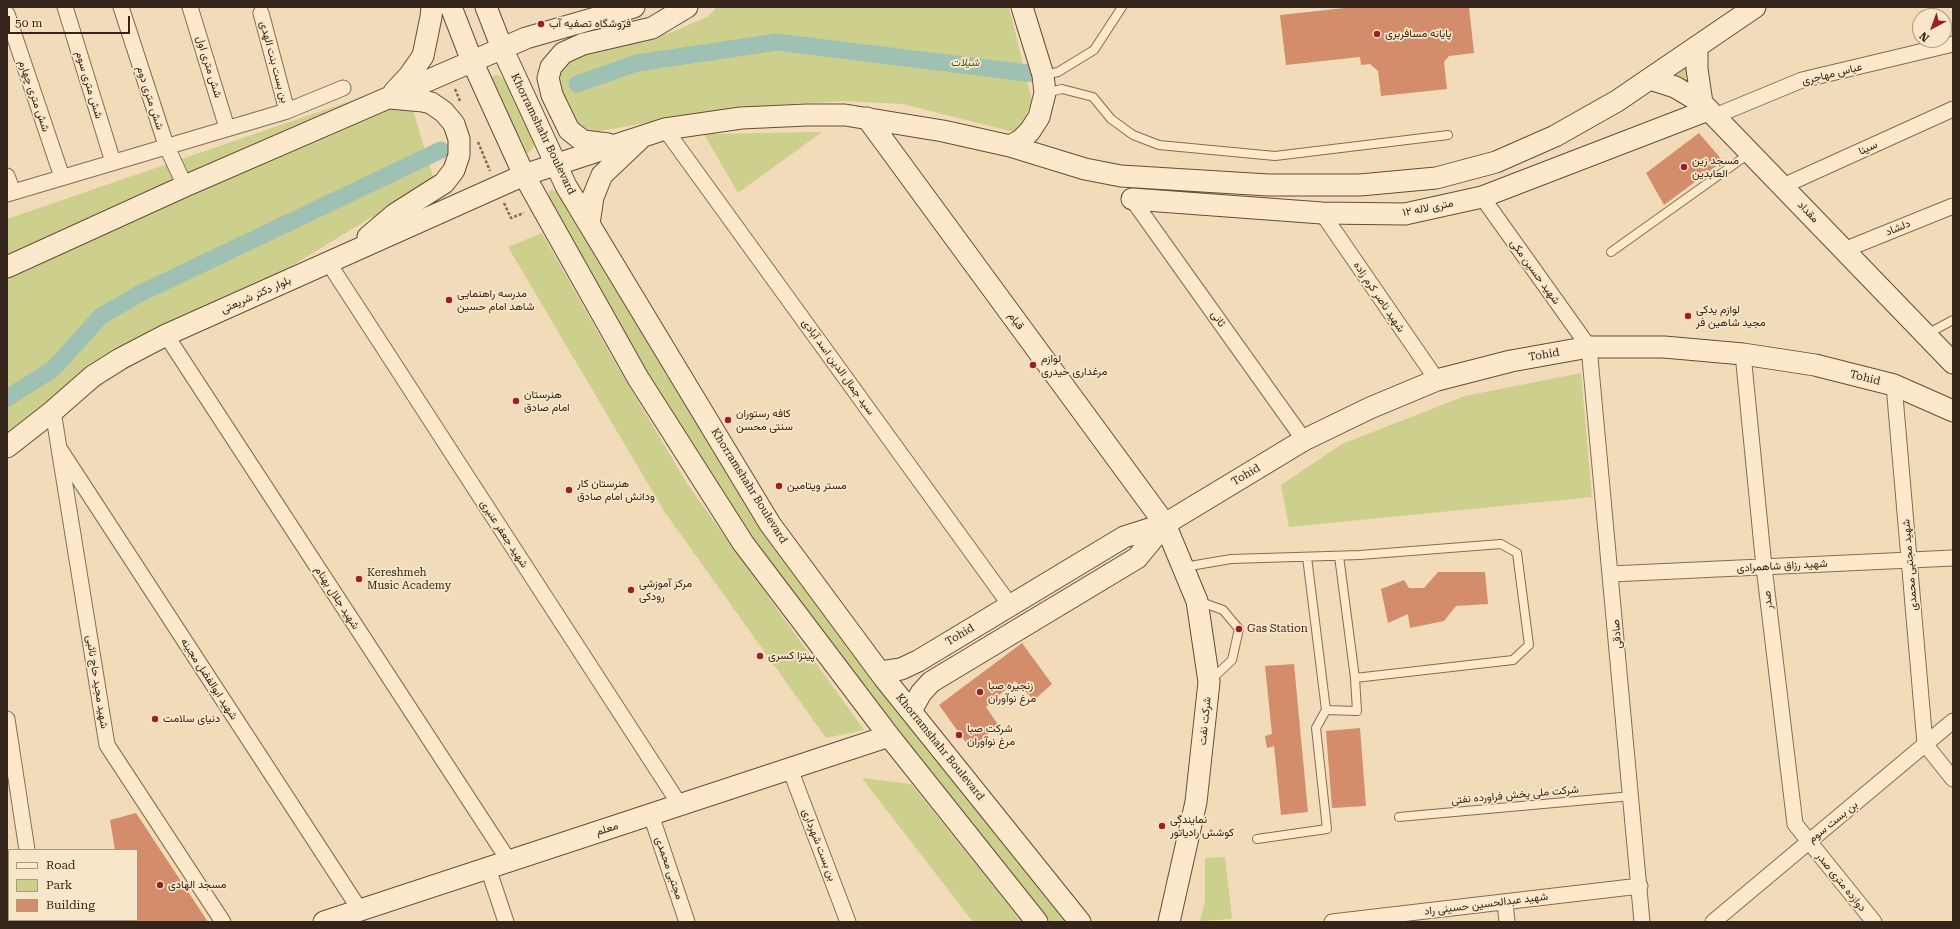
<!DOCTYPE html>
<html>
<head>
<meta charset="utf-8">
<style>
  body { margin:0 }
  #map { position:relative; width:1960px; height:929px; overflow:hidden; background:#f1dbb8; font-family:"Roboto Serif",serif }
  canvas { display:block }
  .frame { position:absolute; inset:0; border:8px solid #352419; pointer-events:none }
  .legend { position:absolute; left:8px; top:849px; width:130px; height:72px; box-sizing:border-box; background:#f8e6c8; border:1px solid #aa9882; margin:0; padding:5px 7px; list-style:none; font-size:12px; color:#352419 }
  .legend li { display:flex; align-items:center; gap:8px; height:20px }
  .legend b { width:20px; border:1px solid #aa9882 }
  .north { position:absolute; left:1912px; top:8px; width:40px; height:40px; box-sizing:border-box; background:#f8e6c8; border:1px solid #aa9882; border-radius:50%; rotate:221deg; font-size:11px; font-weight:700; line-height:16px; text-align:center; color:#352419 }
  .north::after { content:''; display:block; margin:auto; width:14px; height:18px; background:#9c1e29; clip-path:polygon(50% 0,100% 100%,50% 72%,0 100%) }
  .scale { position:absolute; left:8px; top:16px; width:122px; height:18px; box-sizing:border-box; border:2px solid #352419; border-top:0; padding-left:5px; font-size:12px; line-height:14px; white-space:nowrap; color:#352419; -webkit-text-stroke:3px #f8e6c8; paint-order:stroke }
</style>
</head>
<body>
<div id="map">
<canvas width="1960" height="929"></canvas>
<div class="frame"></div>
<ul class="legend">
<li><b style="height:5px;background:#fce9cc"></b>Road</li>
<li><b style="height:11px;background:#cdcf8c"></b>Park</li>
<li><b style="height:11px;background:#d38d6b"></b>Building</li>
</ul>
<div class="north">N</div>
<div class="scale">50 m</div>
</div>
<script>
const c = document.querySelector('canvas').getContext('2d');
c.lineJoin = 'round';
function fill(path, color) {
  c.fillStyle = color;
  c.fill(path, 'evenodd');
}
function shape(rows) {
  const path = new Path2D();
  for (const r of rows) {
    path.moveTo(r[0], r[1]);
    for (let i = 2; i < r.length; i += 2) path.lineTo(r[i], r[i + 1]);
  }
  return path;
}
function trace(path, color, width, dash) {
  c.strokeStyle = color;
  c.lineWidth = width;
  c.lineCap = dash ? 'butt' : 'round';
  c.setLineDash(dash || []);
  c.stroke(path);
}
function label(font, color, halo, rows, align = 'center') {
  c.font = font + ' "Roboto Serif",Vazirmatn,serif';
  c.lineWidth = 3.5;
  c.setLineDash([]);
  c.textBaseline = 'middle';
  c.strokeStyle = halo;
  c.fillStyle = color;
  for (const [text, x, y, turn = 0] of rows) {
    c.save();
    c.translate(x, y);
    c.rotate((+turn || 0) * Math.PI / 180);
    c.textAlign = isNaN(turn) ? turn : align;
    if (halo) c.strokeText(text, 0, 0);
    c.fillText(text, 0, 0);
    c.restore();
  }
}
const green = shape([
  [717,7,1009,7,1032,101,1024,120,1013,132,903,104,844,101,738,107,588,133,574,124,554,75,561,63,577,55,609,46,670,33,709,16],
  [1691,56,1697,95,1661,78],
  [498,75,505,80,533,136,534,147,528,153,522,152,490,82,492,76],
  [374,93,412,107,435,183,383,215,370,218,210,316,7,446,7,219],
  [822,132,738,193,704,134],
  [550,190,559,192,764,529,1068,922,1048,922,894,732,748,537,646,375,547,199],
  [542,233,609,352,688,485,864,730,826,738,664,511,508,247],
  [1581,373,1592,497,1289,527,1281,485,1342,444,1465,396],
  [862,778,911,784,1023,922,973,922],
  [1225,857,1232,919,1200,921,1205,901,1205,858]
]);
const canal = shape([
  [577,84,637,63,777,42,1043,75],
  [7,398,53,369,101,316,139,294,441,150]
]);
const building = shape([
  [1354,7,1469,7,1474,53,1449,56,1444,62,1447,89,1381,96,1378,71,1370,64,1361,65,1360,57,1286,65,1280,15],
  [1699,133,1723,161,1664,205,1646,173],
  [1438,572,1485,572,1488,604,1456,606,1444,621,1410,628,1408,614,1388,623,1381,589,1404,580,1409,588,1424,588],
  [1022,643,1052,684,1034,700,1015,681,986,707,999,726,970,748,939,705],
  [1294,664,1308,812,1281,815,1274,746,1267,748,1265,736,1272,734,1265,666],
  [1360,728,1366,806,1332,808,1326,731],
  [136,813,208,922,127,922,126,920,137,920,137,850,115,850,110,820]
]);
const path = shape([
  [455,89,460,101],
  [478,142,490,171],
  [504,203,511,218,524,213]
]);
const lane = shape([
  [1043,75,1058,72,1094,50,1122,7],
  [1046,93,1062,89,1093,97,1111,119,1133,135,1159,145,1275,156,1448,135],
  [1611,252,1750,153],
  [1927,334,1953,320],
  [1307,557,1326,710,1357,711,1355,678,1339,556],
  [1184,567,1231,559,1360,555,1501,544,1517,553,1529,645,1513,660,1355,678],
  [1198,601,1223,610,1239,629,1232,660,1211,680],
  [1399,817,1632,796],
  [1257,839,1327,829,1316,728,1326,710]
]);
const street = shape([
  [65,7,113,162],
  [121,7,166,145,185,186],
  [190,7,227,128],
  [261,13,287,111],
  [7,14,62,177],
  [1715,116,1802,80,1953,44],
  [665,129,1010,605],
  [7,176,13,192],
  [1783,186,1953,109],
  [7,194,287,111,343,88],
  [1482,197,1589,347,1642,922],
  [1132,199,1304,440],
  [1322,213,1437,380],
  [1844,250,1953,206],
  [328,262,680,805],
  [166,335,509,861],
  [1743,354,1764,567,1795,824,1874,922],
  [1894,385,1925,744,1953,779],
  [53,411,107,745,223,922],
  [59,448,360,910],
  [1611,574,1953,558],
  [7,719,27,850],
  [790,769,848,922],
  [651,815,687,922],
  [488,868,506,922],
  [1505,902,1507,922],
  [38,920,38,922],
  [1332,922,1640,886],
  [1713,922,1953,721]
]);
const secondary = shape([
  [451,7,472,61,524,175,638,378,743,543,889,736,1037,922],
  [486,7,502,48,566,186,770,524,884,678,1080,922],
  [1697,47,1697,69,1702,103],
  [1650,79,1675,87,1702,103,1953,363],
  [394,92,409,76,423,56,431,17,432,7],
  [867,118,1165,524,1197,601,1209,682,1196,802,1169,922],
  [608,144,583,141,569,130,552,95,548,78,551,67,563,53,583,44,652,28,687,7],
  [1010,146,1021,140,1030,131,1039,117,1045,93,1043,75,1022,7],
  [1132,199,1322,213,1405,214,1482,197,1708,110],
  [589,224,593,197,602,175,640,139],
  [368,237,395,214,444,183,454,170,459,155,459,139,454,124,444,112,431,103,423,101,390,98],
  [7,267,185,186,526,38,634,7],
  [7,447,53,411,93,376,120,359,166,335,524,175,665,129,741,118,807,115,845,115,943,131,1010,146,1085,169,1121,176,1268,185,1360,185,1436,178,1496,162,1555,136,1617,101,1755,7],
  [880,672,901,669,918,661,1124,537,1165,524,1304,440,1370,408,1437,380,1511,361,1589,347,1664,347,1743,354,1815,365,1894,385,1953,411],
  [911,711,921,693,931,682,1137,558,1165,524],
  [324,922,889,736]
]);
const markers = [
  [541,24,4,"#9c1e29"],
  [1377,34,4,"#9c1e29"],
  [1684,167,4,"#9c1e29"],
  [449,300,4,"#9c1e29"],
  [1688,316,4,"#9c1e29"],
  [1033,365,4,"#9c1e29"],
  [516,401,4,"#9c1e29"],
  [728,420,4,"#9c1e29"],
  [779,486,4,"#9c1e29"],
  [569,490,4,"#9c1e29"],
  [359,579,4,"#9c1e29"],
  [631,590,4,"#9c1e29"],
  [1239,629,4,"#9c1e29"],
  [760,656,4,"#9c1e29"],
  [980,692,4,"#9c1e29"],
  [155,719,4,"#9c1e29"],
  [959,735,4,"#9c1e29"],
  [1162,826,4,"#9c1e29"],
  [160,885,4,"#9c1e29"]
];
const poiNames = [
  ["فروشگاه تصفیه آب",549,24],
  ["پایانه مسافربری",1385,34],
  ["مسجد زین",1692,161],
  ["العابدین",1692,174],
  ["مدرسه راهنمایی",457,294],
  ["شاهد امام حسین",457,307],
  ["لوازم یدکی",1696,310],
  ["مجید شاهین فر",1696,323],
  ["لوازم",1041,359],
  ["مرغداری حیدری",1041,372],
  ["هنرستان",524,395],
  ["امام صادق",524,408],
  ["کافه رستوران",736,414],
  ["سنتی محسن",736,427],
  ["هنرستان کار",577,484],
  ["ودانش امام صادق",577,497],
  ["مستر ویتامین",787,486],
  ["Kereshmeh",367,573],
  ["Music Academy",367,586],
  ["مرکز آموزشی",639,584],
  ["رودکی",639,597],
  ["Gas Station",1247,629],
  ["پیتزا کسری",768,656],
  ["زنجیره صبا",988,686],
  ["مرغ نوآوران",988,699],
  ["دنیای سلامت",163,719],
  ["شرکت صبا",967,729],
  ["مرغ نوآوران",967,742],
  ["نمایندگی",1170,820],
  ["کوشش رادیاتور",1170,833],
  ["مسجد الهادی",168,885]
];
const streetNames = [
  ["بن بست بنت الهدی",274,62,75],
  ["شش متری اول",209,67,73],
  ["عباس مهاجری",1832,74,-14],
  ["شش متری سوم",89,85,73],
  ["شش متری چهارم",34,96,71],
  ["شش متری دوم",150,98,72],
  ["Khorramshahr Boulevard",543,134,64],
  ["سینا",1868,148,-25],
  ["۱۲ متری لاله",1428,208,-11],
  ["مقداد",1808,212,46],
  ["دلشاد",1898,228,-22],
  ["شهید حسین مکی",1535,272,54],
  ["بلوار دکتر شریعتی",256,295,-24],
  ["شهید ناصر کرم زاده",1379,297,56],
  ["ثانی",1218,319,54],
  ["قیام",1016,321,54],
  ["Tohid",1544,355,-10],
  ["سید جمال الدین اسد آبادی",838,367,54],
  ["Tohid",1865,378,14],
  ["Tohid",1246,475,-31],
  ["Khorramshahr Boulevard",749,486,58],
  ["شهید جعفر عنبری",504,534,57],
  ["شهید مجتبی محمدی",1910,565,-95],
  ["شهید رزاق شاهمرادی",1782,566,-3],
  ["شهید جلال بهنام",337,598,57],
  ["صدر",1768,600,-97],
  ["صادقی",1617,634,-95],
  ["Tohid",960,635,-31],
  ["شهید ابوالفضل مجینه",209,679,57],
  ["شهید مجید حاج نائبی",97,682,81],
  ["شرکت نفت",1205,721,-84],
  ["Khorramshahr Boulevard",940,747,51],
  ["شرکت ملی پخش فراورده نفتی",1515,795,-5],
  ["بن بست سوم",1833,822,-39],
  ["معلم",607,829,-18],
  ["بن بست شهرداری",819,845,69],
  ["مجتبی محمدی",669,868,71],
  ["دوازده متری صدر",1841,882,51],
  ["شهید عبدالحسین حسینی راد",1486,904,-7]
];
const parkNames = [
  ["شیلات",965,63]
];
fill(green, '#cdcf8c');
trace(canal, '#9ec1b3', 17);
fill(building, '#d38d6b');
trace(lane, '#886a52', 10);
trace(street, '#886a52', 17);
trace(secondary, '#694b36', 23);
trace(path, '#886a52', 2.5, [3, 2]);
trace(lane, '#fce9cc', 8);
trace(street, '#fce9cc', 15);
trace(secondary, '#fce9cc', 21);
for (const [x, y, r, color] of markers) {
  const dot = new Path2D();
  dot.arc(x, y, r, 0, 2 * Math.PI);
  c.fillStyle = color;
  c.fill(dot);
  trace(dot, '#f8e6c8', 1.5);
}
label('11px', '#352419', '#f8e6c8', poiNames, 'left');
label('11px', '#352419', '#f8e6c8', streetNames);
label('italic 11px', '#4b541e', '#f8e6c8', parkNames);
</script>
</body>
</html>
